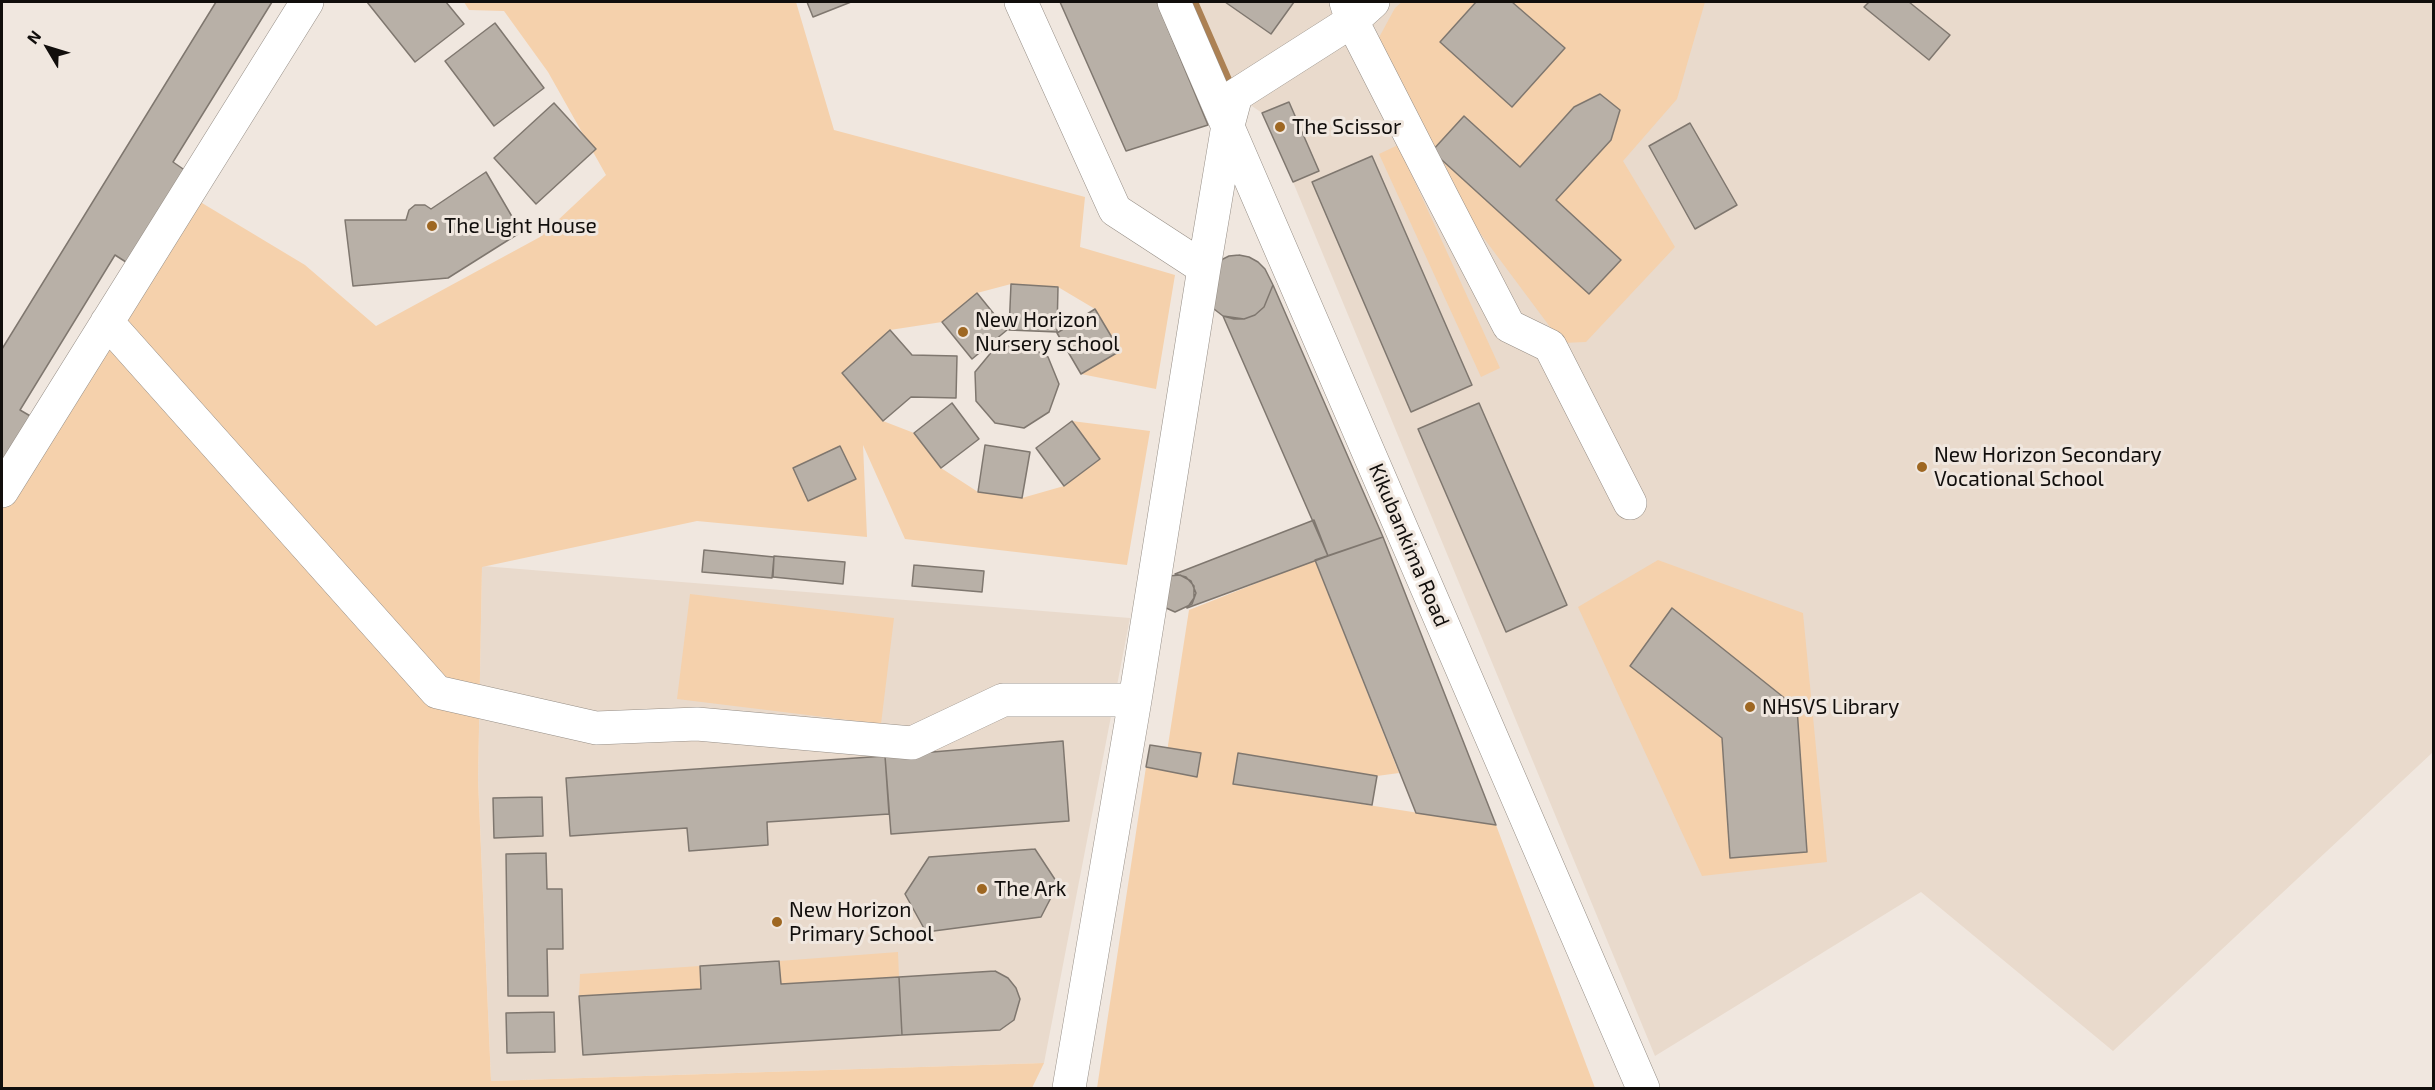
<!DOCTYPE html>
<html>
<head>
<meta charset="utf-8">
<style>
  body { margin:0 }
  #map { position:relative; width:2435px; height:1090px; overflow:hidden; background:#f0e7df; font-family:"Exo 2",sans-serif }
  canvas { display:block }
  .frame { position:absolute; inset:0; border:3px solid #110e0c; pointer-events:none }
  .north { position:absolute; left:18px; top:18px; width:60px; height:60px; -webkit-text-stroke:4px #f0e7df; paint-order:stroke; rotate:308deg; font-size:16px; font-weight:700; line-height:24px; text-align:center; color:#110e0c }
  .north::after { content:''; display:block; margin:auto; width:21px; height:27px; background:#110e0c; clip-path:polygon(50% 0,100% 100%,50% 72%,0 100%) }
</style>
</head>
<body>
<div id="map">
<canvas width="2435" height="1090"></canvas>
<div class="frame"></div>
<div class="north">N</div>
</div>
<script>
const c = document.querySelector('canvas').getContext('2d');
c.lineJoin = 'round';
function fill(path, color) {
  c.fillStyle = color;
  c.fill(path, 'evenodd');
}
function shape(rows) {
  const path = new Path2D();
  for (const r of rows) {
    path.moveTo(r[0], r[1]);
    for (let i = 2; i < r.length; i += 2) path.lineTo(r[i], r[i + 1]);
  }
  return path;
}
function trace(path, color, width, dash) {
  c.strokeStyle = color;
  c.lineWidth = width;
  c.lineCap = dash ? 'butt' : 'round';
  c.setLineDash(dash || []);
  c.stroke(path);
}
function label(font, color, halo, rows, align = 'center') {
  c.font = font + ' "Exo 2",sans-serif';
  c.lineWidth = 6;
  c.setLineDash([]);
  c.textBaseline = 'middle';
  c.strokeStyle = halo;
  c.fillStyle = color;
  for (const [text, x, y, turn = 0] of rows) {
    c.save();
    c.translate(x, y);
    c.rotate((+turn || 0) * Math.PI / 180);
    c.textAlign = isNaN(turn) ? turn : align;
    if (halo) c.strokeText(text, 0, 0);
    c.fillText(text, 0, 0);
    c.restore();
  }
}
const built = shape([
  [1197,2,2433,2,2433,752,2113,1051,1921,892,1655,1056,1293,182,1262,113,1236,95],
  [482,566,1130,618,1044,1063,491,1081,478,780]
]);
const green = shape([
  [464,2,796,2,834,130,1085,197,1080,247,1175,275,1156,389,1081,374,1120,351,1095,309,1058,287,1011,284,977,293,942,322,890,330,842,373,883,421,914,433,941,468,978,492,1022,498,1064,486,1100,459,1072,421,1150,431,1127,565,905,539,863,445,867,537,697,521,482,567,478,780,491,1081,1044,1063,1032,1088,2,1088,2,491,187,194,305,265,376,326,540,237,606,175,548,72,504,11,469,10],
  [1402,2,1705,2,1677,99,1623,161,1675,247,1586,342,1562,343,1480,233,1429,153,1376,43,1395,8],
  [1398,145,1500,368,1481,377,1379,154],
  [1315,560,1399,773,1377,776,1239,753,1233,784,1496,825,1595,1088,1097,1088,1146,767,1164,771,1189,610],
  [1658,560,1803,613,1827,862,1702,876,1578,607],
  [690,594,894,618,881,724,677,699],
  [898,952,899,977,781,984,779,961],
  [700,966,701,989,579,996,580,974]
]);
const stream = shape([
  [1192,2,1232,94]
]);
const building = shape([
  [216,2,272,2,173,162,186,171,129,264,115,255,20,410,32,417,2,466,2,349,216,2],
  [367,2,446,2,464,24,415,62,367,2],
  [807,2,851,2,813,17,807,2],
  [1060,2,1157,2,1208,125,1126,151,1060,2],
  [1225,2,1294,2,1271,34,1225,2],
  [1476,2,1512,2,1565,48,1512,107,1440,42,1476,2],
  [1869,2,1909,2,1950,35,1929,60,1864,7,1869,2],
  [495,23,544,88,494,126,445,61,495,23],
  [1600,94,1620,110,1611,140,1556,200,1621,260,1589,294,1432,151,1464,116,1520,167,1574,107,1600,94],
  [1289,102,1319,171,1293,182,1262,113,1289,102],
  [554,103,596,149,536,204,494,158,554,103],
  [1690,123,1737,205,1695,229,1649,146,1690,123],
  [1372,156,1472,385,1411,412,1312,182,1372,156],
  [486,172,521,232,448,278,353,286,345,220,406,220,409,210,415,205,425,205,431,209,486,172],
  [1239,255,1249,257,1258,262,1265,269,1273,285,1264,307,1255,315,1244,319,1234,319,1223,316,1214,309,1208,300,1219,261,1229,256,1239,255],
  [1011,284,1058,287,1057,332,1009,330,1011,284],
  [1273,285,1383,537,1328,556,1223,316,1244,319,1255,315,1264,307,1273,285],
  [977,293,1007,330,972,359,942,322,977,293],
  [1095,309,1120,351,1081,374,1057,333,1095,309],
  [890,330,912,355,957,356,956,398,911,397,883,421,842,373,890,330],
  [1022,343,1048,357,1059,384,1049,412,1024,428,995,423,976,401,975,372,994,349,1022,343],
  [952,403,979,439,941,468,914,433,952,403],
  [1479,403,1567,605,1506,632,1418,429,1479,403],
  [1072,421,1100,459,1064,486,1036,448,1072,421],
  [985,445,1030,452,1022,498,978,492,985,445],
  [840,446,856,479,808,501,793,468,840,446],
  [1314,520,1328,556,1187,608,1194,598,1194,586,1186,577,1175,574,1314,520],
  [1383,537,1496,825,1416,813,1315,560,1383,537],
  [704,550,774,557,772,578,702,572,704,550],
  [774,556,845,562,843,584,773,577,774,556],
  [914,565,984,571,982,592,912,586,914,565],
  [1180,575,1191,581,1196,593,1192,604,1175,612,1164,607,1168,576,1180,575],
  [1672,608,1797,708,1807,852,1730,858,1722,738,1630,666,1672,608],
  [1063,741,1069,821,891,834,885,756,1063,741],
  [1150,745,1201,753,1197,777,1146,767,1150,745],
  [1238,753,1377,776,1372,805,1233,784,1238,753],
  [885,756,889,814,767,822,768,845,689,851,687,828,570,836,566,778,885,756],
  [542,797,543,836,494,838,493,798,542,797],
  [1035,849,1058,884,1041,917,926,932,905,894,929,857,1035,849],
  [546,853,547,889,562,889,563,949,547,949,548,996,508,996,506,854,546,853],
  [779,961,781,984,899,977,902,1035,583,1055,579,996,701,989,700,966,779,961],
  [995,971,1008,978,1016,988,1020,999,1014,1020,1000,1030,902,1035,899,977,995,971],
  [554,1012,555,1052,507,1053,506,1013,554,1012]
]);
const minor = shape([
  [1021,2,1115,210,1204,268],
  [1174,2,1643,1088],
  [1373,2,1352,21,1443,199,1509,326,1550,346,1630,503],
  [107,322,437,692,596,728,697,724,912,743,1003,700,1135,700],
  [2,491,307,2],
  [1069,1088,1135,700,1204,268,1228,125,1236,95,1352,21,1346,2]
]);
const markers = [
  [1280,127,6,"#9e6722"],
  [432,226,6,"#9e6722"],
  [963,332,6,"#9e6722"],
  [1922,467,6,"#9e6722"],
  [1750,707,6,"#9e6722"],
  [982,889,6,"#9e6722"],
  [777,922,6,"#9e6722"]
];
const poiNames = [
  ["The Scissor",1292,127],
  ["The Light House",444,226],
  ["New Horizon",975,320],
  ["Nursery school",975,344],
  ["New Horizon Secondary",1934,455],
  ["Vocational School",1934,479],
  ["NHSVS Library",1762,707],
  ["The Ark",994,889],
  ["New Horizon",789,910],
  ["Primary School",789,934]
];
const streetNames = [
  ["Kikubankima Road",1409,545,67]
];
fill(built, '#e9dacc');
fill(green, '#f5d1ac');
trace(stream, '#ac8154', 12);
fill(building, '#b8b0a7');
trace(building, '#7f776f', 1.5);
trace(minor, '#968e86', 34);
trace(minor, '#fff', 33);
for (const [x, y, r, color] of markers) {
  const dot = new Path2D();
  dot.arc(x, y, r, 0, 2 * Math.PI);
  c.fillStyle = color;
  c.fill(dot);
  trace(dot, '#f0e7df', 2);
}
label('21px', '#110e0c', '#f0e7df', poiNames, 'left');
label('21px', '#110e0c', '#f0e7df', streetNames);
</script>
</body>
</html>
